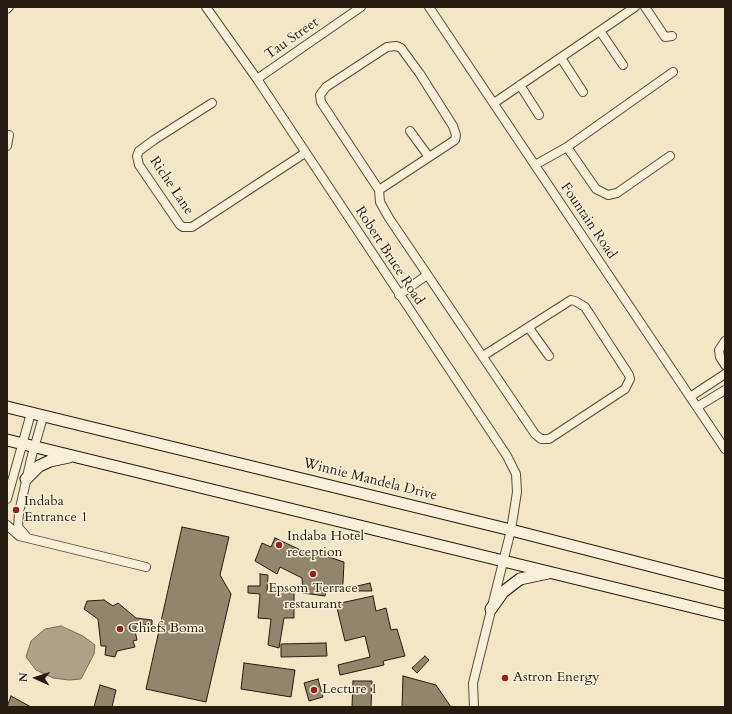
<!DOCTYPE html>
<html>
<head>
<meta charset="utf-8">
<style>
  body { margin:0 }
  #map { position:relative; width:732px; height:714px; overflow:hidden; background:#f3e6c4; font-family:Cardo,serif }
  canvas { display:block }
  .frame { position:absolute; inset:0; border:8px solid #261c10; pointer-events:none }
  .north { position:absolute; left:16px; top:658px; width:40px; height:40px; -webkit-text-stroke:3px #f7efd9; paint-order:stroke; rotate:273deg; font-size:11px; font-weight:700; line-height:16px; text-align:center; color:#261c10 }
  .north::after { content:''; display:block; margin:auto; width:14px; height:18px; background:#261c10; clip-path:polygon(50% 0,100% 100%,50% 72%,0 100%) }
</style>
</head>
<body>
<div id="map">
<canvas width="732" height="714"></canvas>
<div class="frame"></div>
<div class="north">N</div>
</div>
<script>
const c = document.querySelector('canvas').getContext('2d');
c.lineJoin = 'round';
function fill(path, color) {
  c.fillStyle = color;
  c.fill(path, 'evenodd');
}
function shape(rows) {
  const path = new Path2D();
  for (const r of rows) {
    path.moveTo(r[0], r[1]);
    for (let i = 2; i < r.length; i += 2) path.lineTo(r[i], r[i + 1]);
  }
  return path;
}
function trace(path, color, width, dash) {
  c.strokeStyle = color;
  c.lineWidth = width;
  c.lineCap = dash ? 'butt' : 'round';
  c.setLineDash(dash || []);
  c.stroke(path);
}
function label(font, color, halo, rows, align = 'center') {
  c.font = font + ' Cardo,serif';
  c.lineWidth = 3;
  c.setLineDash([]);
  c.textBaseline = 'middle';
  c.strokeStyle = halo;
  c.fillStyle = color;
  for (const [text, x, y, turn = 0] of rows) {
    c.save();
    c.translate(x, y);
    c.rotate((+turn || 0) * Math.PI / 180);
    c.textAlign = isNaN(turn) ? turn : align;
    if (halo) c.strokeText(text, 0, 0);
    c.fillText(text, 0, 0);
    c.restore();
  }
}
const water = shape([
  [61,626,83,636,95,645,94,654,81,679,69,680,53,678,36,670,26,657,31,641,45,629,61,626]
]);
const building = shape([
  [182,527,229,537,220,575,231,594,206,702,146,689,182,527],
  [275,538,309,554,311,551,344,562,343,583,341,591,326,591,325,596,303,593,302,578,280,567,277,574,255,561,262,543,271,547,275,538],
  [260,574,268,575,267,592,294,591,294,618,284,618,279,648,268,645,271,619,258,618,260,594,248,593,248,586,260,586,260,574],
  [370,583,372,591,350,591,349,588,370,583],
  [373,596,376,611,386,608,391,630,397,629,405,656,383,661,384,665,340,675,338,665,370,657,365,636,345,641,336,604,373,596],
  [104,600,113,606,118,603,136,618,152,620,152,625,137,624,135,631,137,640,133,641,135,647,117,651,115,657,105,655,106,646,101,646,98,619,84,609,87,601,104,600],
  [326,643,327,656,281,657,281,644,326,643],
  [425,656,429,660,417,673,412,668,425,656],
  [244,663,295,670,291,697,241,689,244,663],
  [403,676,436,685,451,707,402,707,403,676],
  [318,679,323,697,309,701,304,683,318,679],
  [353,681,372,681,371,707,352,707,353,681],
  [100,685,116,690,112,707,94,707,100,685],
  [11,696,31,707,7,707,11,696]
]);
const minor = shape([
  [206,7,257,79,507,456,516,474,517,492,511,530,473,683,474,707],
  [429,7,725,449],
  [645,7,665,37,672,36],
  [7,9,9,7],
  [600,31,623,65],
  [561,58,583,92],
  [257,79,361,7],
  [520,85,539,115],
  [212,103,154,140,139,151,137,156,139,165,180,225,183,227,192,227,305,153],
  [494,103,635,7],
  [410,131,429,157],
  [7,146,9,135],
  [567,147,596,189,608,195,617,193,670,156],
  [535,165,567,147,673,72],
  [379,190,455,140,456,135,453,126,420,74,401,48,396,46,387,47,326,87,320,95,321,102,379,190,380,202,389,218,535,434,541,439,549,439,625,389,630,379,629,375,585,307,575,301,571,300,483,356],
  [399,295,427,275],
  [529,328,549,356],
  [725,341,719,350,720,357,725,365],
  [690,397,725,374],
  [697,407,725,390],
  [7,499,31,413],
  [20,508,31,459,43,417],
  [19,513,18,527,26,536],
  [7,525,19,536,146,567]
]);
const secondary = shape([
  [7,407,511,530,725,585],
  [7,440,725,615],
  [26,479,39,466,50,461,69,457],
  [491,609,503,592,520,579,548,573]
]);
const markers = [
  [16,510,4,"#8f2418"],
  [279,545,4,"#8f2418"],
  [313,574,4,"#8f2418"],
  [120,629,4,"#8f2418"],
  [505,678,4,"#8f2418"],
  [314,690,4,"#8f2418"]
];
const streetNames = [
  ["Tau Street",292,39,-35],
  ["Riche Lane",171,186,56],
  ["Fountain Road",588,221,56],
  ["Robert Bruce Road",389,256,57],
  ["Winnie Mandela Drive",370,480,14]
];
const poiNames = [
  ["Indaba",24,502],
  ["Entrance 1",24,518],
  ["Indaba Hotel",287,537],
  ["reception",287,553],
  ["Epsom Terrace",313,589,"center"],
  ["restaurant",313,605,"center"],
  ["Chiefs Boma",128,629],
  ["Astron Energy",513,678],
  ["Lecture 1",322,690]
];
fill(water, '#ada187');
trace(water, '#776c57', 1);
fill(building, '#91856e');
trace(building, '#261c10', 1);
trace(minor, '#594e3d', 10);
trace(secondary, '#261c10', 13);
trace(minor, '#f7efd9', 8);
trace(secondary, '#f7efd9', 11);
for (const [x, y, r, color] of markers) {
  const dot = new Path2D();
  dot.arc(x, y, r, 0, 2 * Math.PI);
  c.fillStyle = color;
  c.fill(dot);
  trace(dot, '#f7efd9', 1.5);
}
label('14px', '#261c10', '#f7efd9', streetNames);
label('14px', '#261c10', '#f7efd9', poiNames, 'left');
</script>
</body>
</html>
